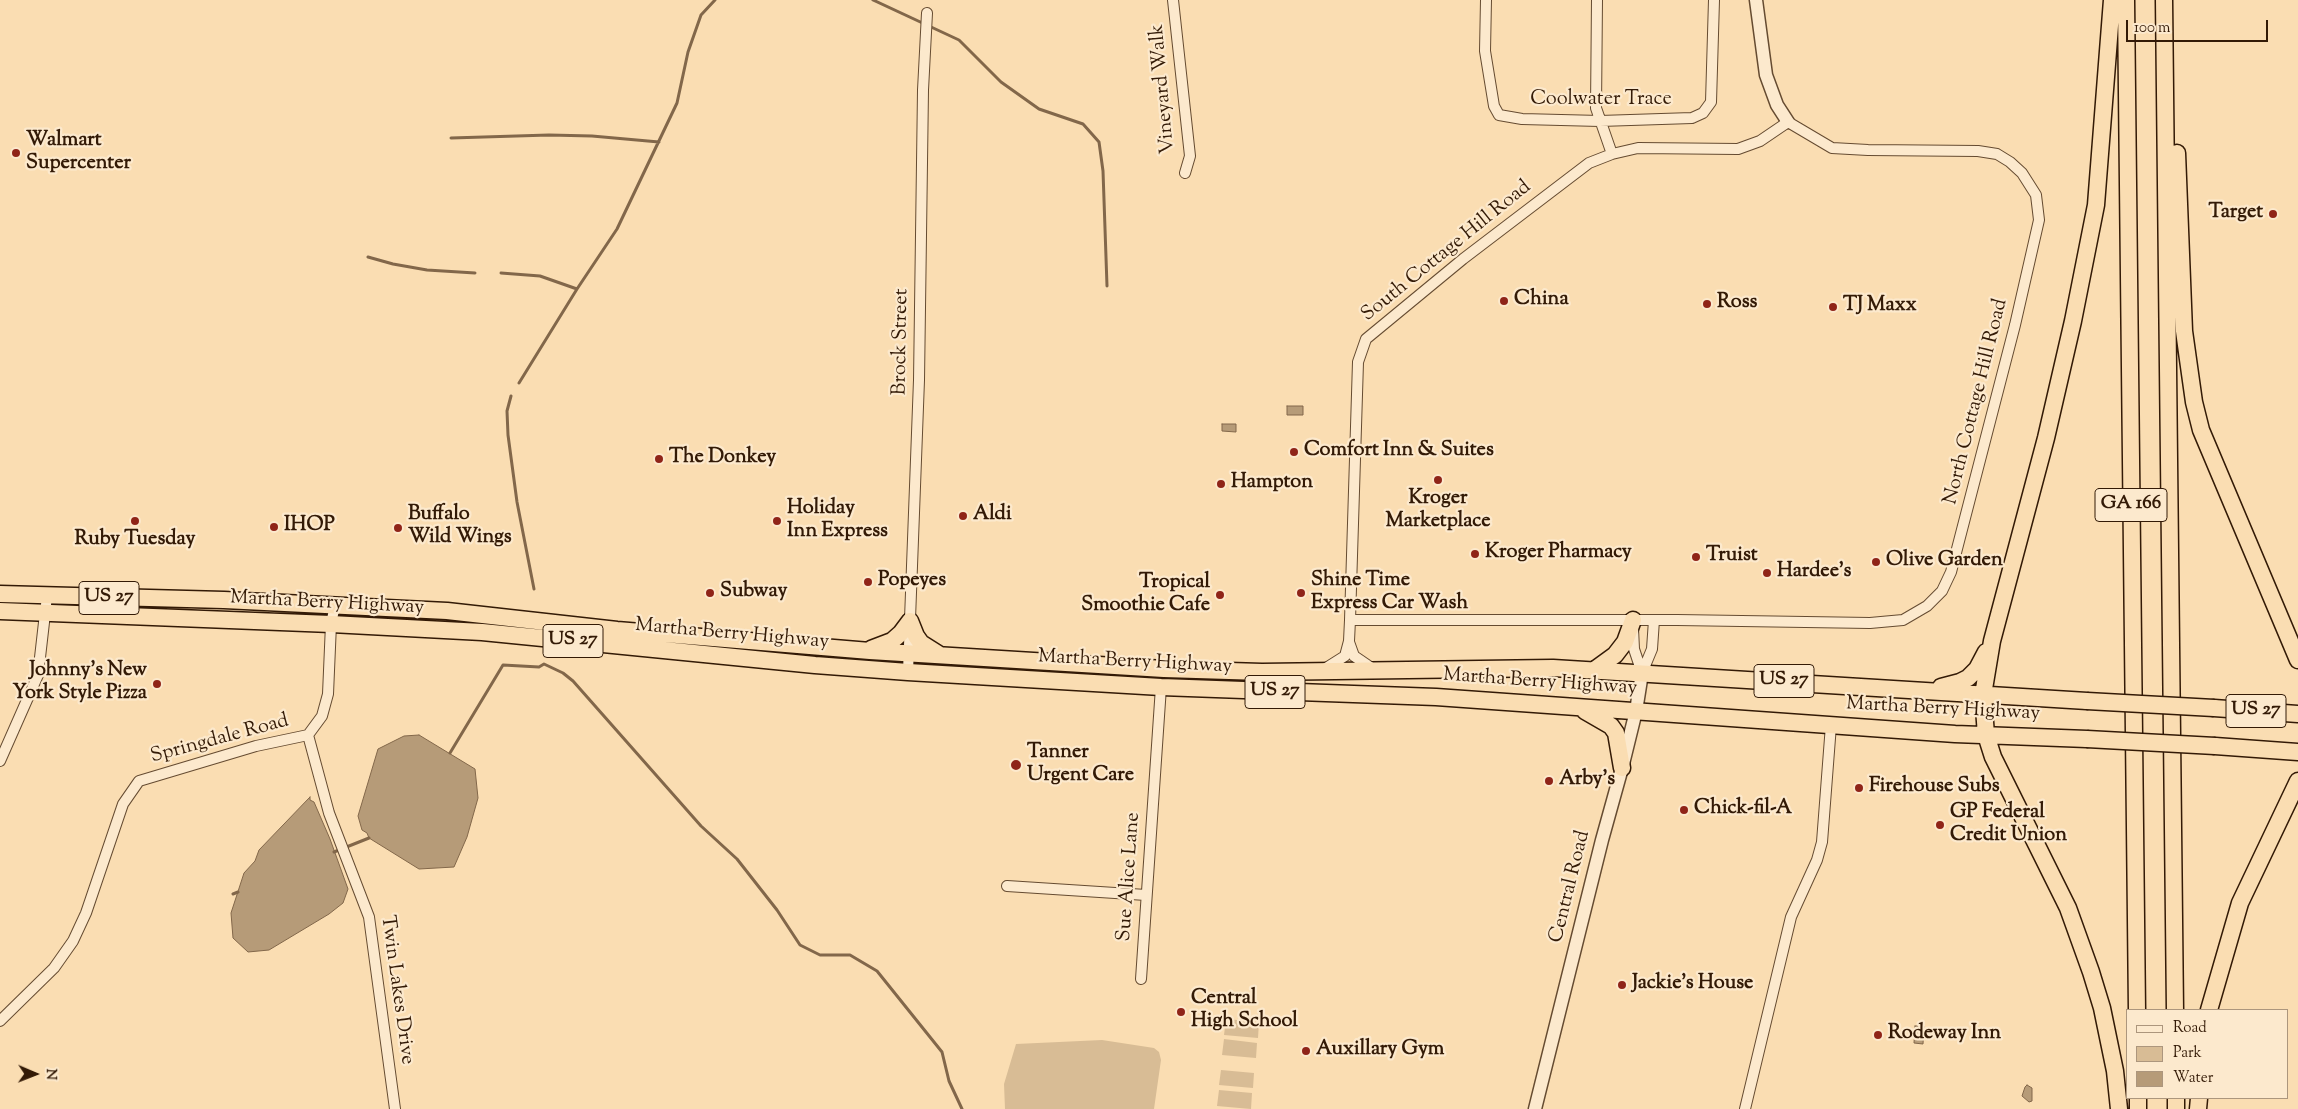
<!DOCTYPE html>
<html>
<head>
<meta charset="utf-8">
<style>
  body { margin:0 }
  #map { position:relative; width:2298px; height:1109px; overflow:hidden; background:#faddb2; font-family:"Sorts Mill Goudy",serif }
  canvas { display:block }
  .legend { position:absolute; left:2126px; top:1009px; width:162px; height:90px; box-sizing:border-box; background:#fce9cd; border:1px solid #ac967d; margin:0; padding:6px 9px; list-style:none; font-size:15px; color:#331a06 }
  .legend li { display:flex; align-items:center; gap:10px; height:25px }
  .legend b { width:25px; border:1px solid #ac967d }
  .north { position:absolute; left:10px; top:1049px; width:50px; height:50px; -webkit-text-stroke:4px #fce9cd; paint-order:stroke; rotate:91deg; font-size:14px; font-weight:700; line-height:20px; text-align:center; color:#331a06 }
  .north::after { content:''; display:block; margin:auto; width:18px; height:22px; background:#331a06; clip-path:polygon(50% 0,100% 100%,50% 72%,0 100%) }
  .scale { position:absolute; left:2126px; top:20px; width:142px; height:22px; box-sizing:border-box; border:2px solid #331a06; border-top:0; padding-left:6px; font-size:15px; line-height:18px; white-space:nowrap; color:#331a06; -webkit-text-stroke:4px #fce9cd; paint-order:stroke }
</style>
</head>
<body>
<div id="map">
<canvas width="2298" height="1109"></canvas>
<ul class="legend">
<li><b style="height:6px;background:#fce9cd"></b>Road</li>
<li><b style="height:14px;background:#d8bc95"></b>Park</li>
<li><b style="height:14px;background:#b69b78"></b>Water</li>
</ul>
<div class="north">N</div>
<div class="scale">100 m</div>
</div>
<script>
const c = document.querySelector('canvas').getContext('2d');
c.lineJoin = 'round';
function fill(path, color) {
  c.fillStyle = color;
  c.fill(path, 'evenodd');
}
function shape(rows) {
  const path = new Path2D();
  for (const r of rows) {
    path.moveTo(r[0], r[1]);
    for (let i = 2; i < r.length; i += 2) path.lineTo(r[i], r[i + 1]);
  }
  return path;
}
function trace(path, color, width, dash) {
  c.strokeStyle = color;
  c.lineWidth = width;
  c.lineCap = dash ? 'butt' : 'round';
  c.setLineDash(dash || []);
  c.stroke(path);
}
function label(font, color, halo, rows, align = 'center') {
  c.font = font + ' "Sorts Mill Goudy",serif';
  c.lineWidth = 4.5;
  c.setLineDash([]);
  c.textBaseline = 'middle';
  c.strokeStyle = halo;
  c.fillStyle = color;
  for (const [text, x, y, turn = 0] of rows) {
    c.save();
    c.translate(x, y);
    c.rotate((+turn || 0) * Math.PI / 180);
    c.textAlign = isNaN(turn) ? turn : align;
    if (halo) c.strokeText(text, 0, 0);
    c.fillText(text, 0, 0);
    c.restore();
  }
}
const green = shape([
  [1226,1019,1259,1022,1258,1038,1224,1035],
  [1224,1039,1257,1043,1256,1058,1222,1055],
  [1102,1040,1154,1048,1159,1052,1161,1060,1154,1109,1005,1109,1004,1084,1016,1044],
  [1221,1070,1254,1073,1253,1088,1219,1085],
  [1219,1090,1252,1093,1251,1109,1217,1106]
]);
const water = shape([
  [1287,406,1303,406,1303,415,1287,415,1287,406],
  [1222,424,1236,424,1236,432,1222,431,1222,424],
  [419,735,475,769,478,798,467,837,454,867,419,869,369,838,367,833,362,830,358,816,378,749,404,736,419,735],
  [310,797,310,800,314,802,330,839,348,889,343,903,329,914,269,950,248,952,233,938,231,913,244,873,255,861,259,850,310,797],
  [1915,1026,1924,1026,1923,1044,1914,1043,1915,1026],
  [2027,1085,2032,1088,2032,1101,2029,1102,2022,1096,2025,1087,2027,1085]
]);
const stream = shape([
  [873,0,959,40,1001,82,1039,109,1083,124,1099,142,1103,171,1107,286],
  [451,138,549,135,592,136,659,142],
  [368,257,393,264,427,270,475,273],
  [501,273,540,276,577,289],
  [519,383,577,289,617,229,677,103,688,52,701,15,715,0],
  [511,396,507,411,508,435,517,502,534,589],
  [450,753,503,665,539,667,544,664,563,673,573,681,701,826,737,859,777,910,800,945,820,955,850,955,877,971,942,1052,949,1081,962,1109],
  [334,852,369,838],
  [233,894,238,892]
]);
const minor = shape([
  [1173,0,1190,156,1185,173],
  [1486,0,1485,51,1494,106,1499,115,1522,119,1600,121,1692,118,1703,113,1711,102,1714,0],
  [1597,0,1596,108,1612,154],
  [1788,122,1832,148,1868,150,1978,151,1997,154,2010,162,2022,173,2036,195,2039,220,2015,325,1951,572,1942,591,1927,606,1903,620,1870,623,1677,620,1350,620,1358,362,1366,339,1463,259,1589,163,1612,154,1638,148,1738,149,1760,141,1788,122],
  [1633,628,1634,649,1642,673],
  [1349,642,1354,656,1373,669],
  [1326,668,1345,656,1349,641,1350,620],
  [908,672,919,380,923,90,927,13],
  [1642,673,1652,649,1654,620],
  [308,735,329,813,369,917,395,1109],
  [0,761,38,675,47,596],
  [1007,886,1146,895],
  [1141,979,1161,687],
  [0,1021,54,968,73,941,86,913,123,804,139,781,256,746,308,735,322,716,328,694,331,624,335,605],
  [1745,1109,1791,917,1817,860,1822,842,1831,725]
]);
const tertiary = shape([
  [1756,0,1766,75,1777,105,1788,122],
  [1535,1109,1602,840,1622,768,1636,711,1642,673]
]);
const trunk = shape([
  [2112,0,2096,205,2073,321,2046,438,1992,641,1983,695,1986,735,1993,757,2068,908,2091,972,2102,1008,2115,1071,2119,1109],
  [2126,0,2137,1010],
  [2164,0,2175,1010],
  [2177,153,2184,331,2194,402,2201,430,2298,660],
  [0,594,224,600,447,611,617,630,870,651,1164,669,1262,672,1553,668,2087,701],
  [0,611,331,624,482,632,815,665,908,672,1161,687,1436,697,1955,734,2087,739],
  [910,621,916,636,921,643,940,655],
  [871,649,892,641,901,633,910,621],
  [1593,671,1615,655,1625,642,1633,620],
  [1941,687,1960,682,1968,678,1977,669,1986,652],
  [2214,708,2298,714],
  [1585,711,1611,726,1616,733,1622,768],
  [2215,746,2298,752],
  [2209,1010,2240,903,2298,781],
  [2138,1098,2138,1109],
  [2176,1098,2176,1109],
  [2198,1109,2199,1098]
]);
const trunkBridge = shape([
  [2087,701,2214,708],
  [2087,739,2215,746]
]);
const markers = [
  [16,153,5,"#8f2418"],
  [2273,214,5,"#8f2418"],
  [1504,301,5,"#8f2418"],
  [1707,304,5,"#8f2418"],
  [1833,307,5,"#8f2418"],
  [1294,452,5,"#8f2418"],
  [659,459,5,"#8f2418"],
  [1438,480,5,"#8f2418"],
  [1221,484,5,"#8f2418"],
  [963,516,5,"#8f2418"],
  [135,521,5,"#8f2418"],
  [777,521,5,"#8f2418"],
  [274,527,5,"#8f2418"],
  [398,528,5,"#8f2418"],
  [1475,554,5,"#8f2418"],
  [1696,557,5,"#8f2418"],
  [1876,562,5,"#8f2418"],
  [1767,573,5,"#8f2418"],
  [868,582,5,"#8f2418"],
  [710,593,5,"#8f2418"],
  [1301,593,5,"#8f2418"],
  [1220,595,5,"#8f2418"],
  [157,684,5,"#8f2418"],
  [1016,765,6,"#8f2418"],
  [1549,781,5,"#8f2418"],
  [1859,788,5,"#8f2418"],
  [1684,810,5,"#8f2418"],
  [1940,825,5,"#8f2418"],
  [1622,985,5,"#8f2418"],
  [1181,1012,5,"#8f2418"],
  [1878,1035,5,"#8f2418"],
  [1306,1051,5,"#8f2418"]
];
const shields = [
  [2131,505,72],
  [109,598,60],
  [573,641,60],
  [1784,681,60],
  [1275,692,60],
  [2256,711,60]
];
const shieldNames = [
  ["GA 166",2131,505],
  ["US 27",109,598],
  ["US 27",573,641],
  ["US 27",1784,681],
  ["US 27",1275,692],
  ["US 27",2256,711]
];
const streetNames = [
  ["Vineyard Walk",1164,89,-95],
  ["Coolwater Trace",1601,101],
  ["South Cottage Hill Road",1447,252,-39],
  ["Brock Street",902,342,-89],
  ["North Cottage Hill Road",1977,402,-76],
  ["Martha Berry Highway",327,604,3],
  ["Martha Berry Highway",732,635,5],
  ["Martha Berry Highway",1135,663,3],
  ["Martha Berry Highway",1540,683,4],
  ["Martha Berry Highway",1943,710,3],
  ["Springdale Road",220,740,-15],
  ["Sue Alice Lane",1130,877,-86],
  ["Central Road",1571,887,-76],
  ["Twin Lakes Drive",396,990,82]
];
const poiNames = [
  ["Walmart",26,142],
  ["Supercenter",26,165],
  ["Target",2263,214,"right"],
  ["China",1514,301],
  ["Ross",1717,304],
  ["TJ Maxx",1843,307],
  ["Comfort Inn & Suites",1304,452],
  ["The Donkey",669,459],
  ["Hampton",1231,484],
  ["Kroger",1438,500,"center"],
  ["Marketplace",1438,523,"center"],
  ["Holiday",787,510],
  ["Inn Express",787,533],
  ["Buffalo",408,516],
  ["Wild Wings",408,539],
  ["Aldi",973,516],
  ["IHOP",284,527],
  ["Ruby Tuesday",135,541,"center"],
  ["Kroger Pharmacy",1485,554],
  ["Truist",1706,557],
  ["Olive Garden",1886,562],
  ["Hardee's",1777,573],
  ["Popeyes",878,582],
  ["Shine Time",1311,582],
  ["Express Car Wash",1311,605],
  ["Tropical",1210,584,"right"],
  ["Smoothie Cafe",1210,607,"right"],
  ["Subway",720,593],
  ["Johnny's New",147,672,"right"],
  ["York Style Pizza",147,695,"right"],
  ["Tanner",1027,754],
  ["Urgent Care",1027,777],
  ["Arby's",1559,781],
  ["Firehouse Subs",1869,788],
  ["Chick-fil-A",1694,810],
  ["GP Federal",1950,814],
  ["Credit Union",1950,837],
  ["Jackie's House",1632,985],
  ["Central",1191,1000],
  ["High School",1191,1023],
  ["Rodeway Inn",1888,1035],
  ["Auxillary Gym",1316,1051]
];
fill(green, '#d8bc95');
fill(water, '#b69b78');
trace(water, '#82674a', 1);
trace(stream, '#82674a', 3);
trace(minor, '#654b31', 12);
trace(tertiary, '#654b31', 15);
trace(trunk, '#331a06', 19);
trace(minor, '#fce9cd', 10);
trace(tertiary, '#fce9cd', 12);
trace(trunk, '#faddb2', 16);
trace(trunkBridge, '#331a06', 19, []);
trace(trunkBridge, '#faddb2', 16);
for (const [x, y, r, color] of markers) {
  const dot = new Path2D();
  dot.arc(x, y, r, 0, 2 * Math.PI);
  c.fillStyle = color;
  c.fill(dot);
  trace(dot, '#fce9cd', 2);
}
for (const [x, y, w] of shields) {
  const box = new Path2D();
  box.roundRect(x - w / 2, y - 16.5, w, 33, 4);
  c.fillStyle = '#fce9cd';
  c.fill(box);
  trace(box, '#331a06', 1);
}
label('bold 19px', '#331a06', null, shieldNames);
label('20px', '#331a06', '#fce9cd', streetNames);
label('bold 20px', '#331a06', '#fce9cd', poiNames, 'left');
</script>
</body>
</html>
